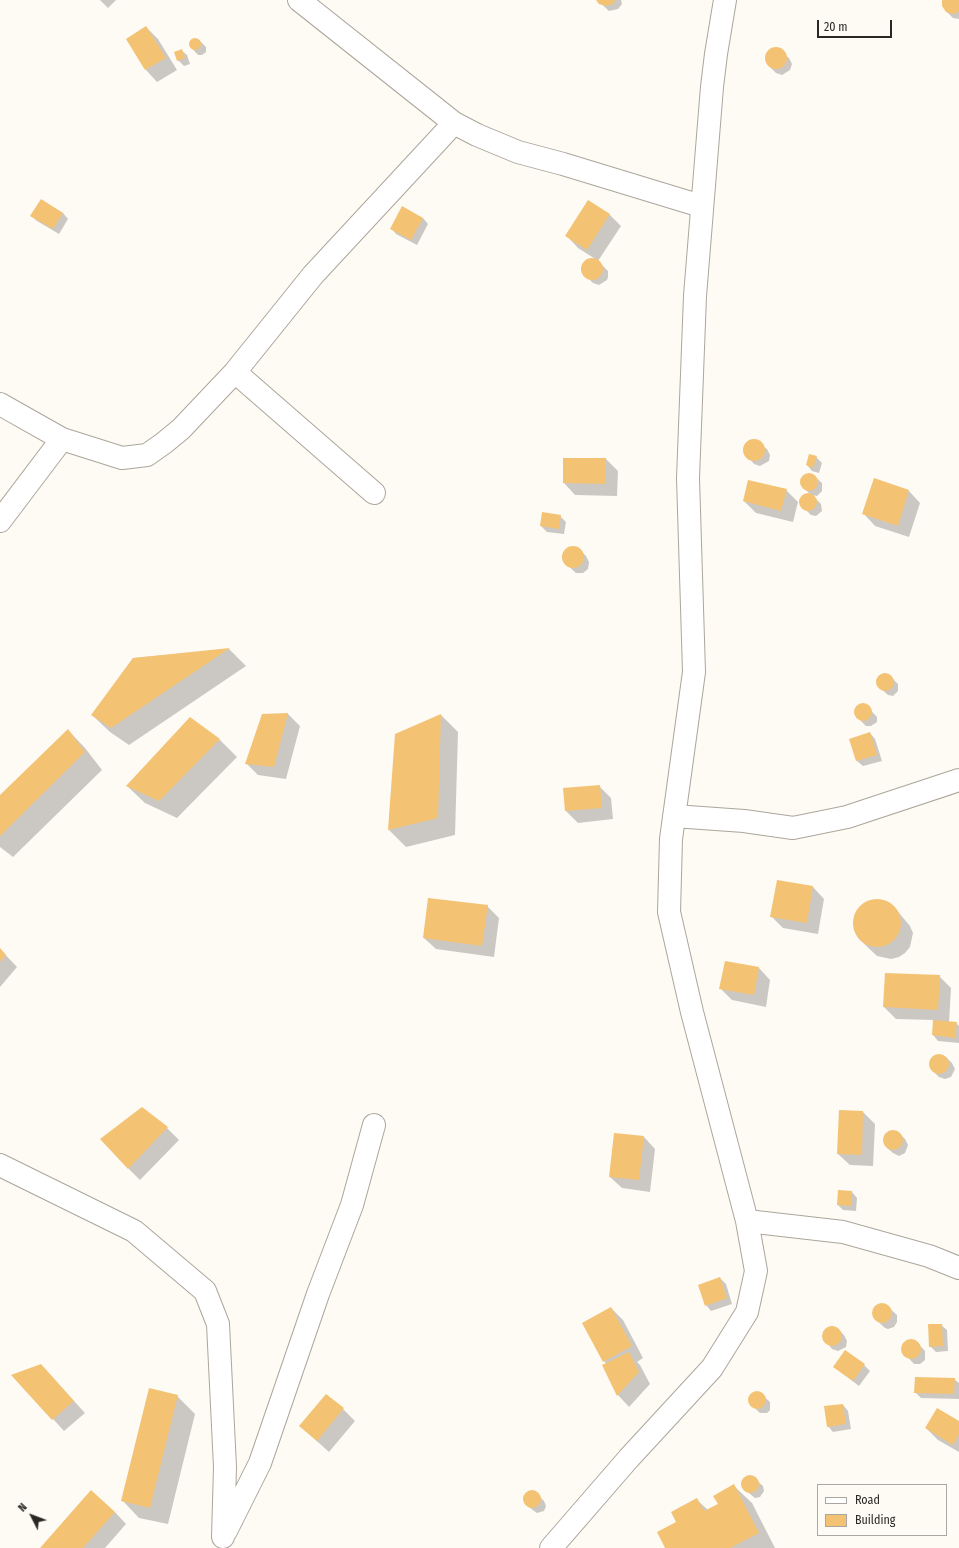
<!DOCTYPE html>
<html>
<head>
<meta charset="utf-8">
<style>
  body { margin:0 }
  #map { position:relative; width:959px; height:1548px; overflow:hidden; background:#fefaf4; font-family:"Fira Sans Condensed",sans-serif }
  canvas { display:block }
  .legend { position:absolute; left:817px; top:1484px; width:130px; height:52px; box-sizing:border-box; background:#fefaf4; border:1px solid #aaa6a1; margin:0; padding:5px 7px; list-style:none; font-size:12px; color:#2b2824 }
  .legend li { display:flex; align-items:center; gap:8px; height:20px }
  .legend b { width:20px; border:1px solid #aaa6a1 }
  .north { position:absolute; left:12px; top:1496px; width:40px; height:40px; -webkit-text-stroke:3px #fefaf4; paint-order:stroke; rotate:312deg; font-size:11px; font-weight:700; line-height:16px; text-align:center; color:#2b2824 }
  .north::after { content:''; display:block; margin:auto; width:14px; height:18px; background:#2b2824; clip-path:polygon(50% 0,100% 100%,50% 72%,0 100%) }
  .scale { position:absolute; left:817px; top:20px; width:75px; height:18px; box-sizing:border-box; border:2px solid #2b2824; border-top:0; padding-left:5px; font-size:12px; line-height:14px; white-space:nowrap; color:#2b2824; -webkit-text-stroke:3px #fefaf4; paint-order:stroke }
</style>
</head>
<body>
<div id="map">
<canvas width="959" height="1548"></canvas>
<ul class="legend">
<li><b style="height:5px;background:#fff"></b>Road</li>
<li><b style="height:11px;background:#f3c273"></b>Building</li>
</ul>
<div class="north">N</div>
<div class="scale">20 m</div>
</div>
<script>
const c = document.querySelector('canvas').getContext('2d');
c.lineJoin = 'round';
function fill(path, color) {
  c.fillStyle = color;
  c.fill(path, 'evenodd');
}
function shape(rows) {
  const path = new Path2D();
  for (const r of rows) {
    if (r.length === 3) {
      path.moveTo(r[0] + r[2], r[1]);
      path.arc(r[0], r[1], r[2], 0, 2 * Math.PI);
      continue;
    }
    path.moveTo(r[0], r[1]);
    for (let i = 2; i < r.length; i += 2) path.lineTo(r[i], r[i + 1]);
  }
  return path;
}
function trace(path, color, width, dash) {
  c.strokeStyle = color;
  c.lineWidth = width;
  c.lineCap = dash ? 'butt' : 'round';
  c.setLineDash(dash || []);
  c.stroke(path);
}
const shadow = shape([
  [100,0,116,0,108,8],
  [597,0,621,0,622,4,618,9,609,11],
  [943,0,959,0,959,19,953,18,947,12],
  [146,27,158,39,177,70,157,82,146,70,127,39],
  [192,39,197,39,200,41,206,47,206,52,202,55,198,55,190,46],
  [777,48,789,58,792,64,790,70,782,75,776,73,767,64,766,58,768,52],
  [181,50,187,55,190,64,184,66,178,60],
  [41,200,63,213,68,219,59,234,37,221,31,216],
  [402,208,423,218,428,224,417,245,396,234,391,228],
  [609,214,621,226,598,261,608,271,608,277,607,280,599,285,593,283,582,272,585,262,591,259,597,260,578,248,567,236],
  [755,440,767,449,770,455,769,461,760,466,754,464,744,452,744,446,749,441],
  [816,457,822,463,819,473,812,471,807,465],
  [564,459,606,459,618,471,617,496,575,495,564,483],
  [812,474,822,483,822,491,817,496,812,495,821,504,822,511,816,516,811,515,801,505,801,500,804,496,811,495,801,485,801,480,804,475],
  [786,490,798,502,793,522,756,513,744,501],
  [909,491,920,503,909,537,875,526,864,514],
  [560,516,566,522,564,534,547,532,541,526],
  [578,548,586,556,589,562,588,569,583,573,576,573,565,563,564,554,568,549],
  [229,649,246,666,129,745,110,732,92,715,133,658],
  [883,674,888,674,898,684,898,691,893,696,888,695,877,685,878,677],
  [866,705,877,717,877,722,871,726,866,726,856,716,855,710,858,706],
  [288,714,300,726,286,779,258,775,246,763,263,715],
  [441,715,458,732,455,835,406,847,389,830],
  [190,719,220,740,237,757,177,818,145,803,127,786],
  [68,730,85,748,102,770,13,857,0,847,0,797],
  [870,733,875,739,882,761,863,766,857,761,850,739],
  [599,786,611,798,613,819,578,823,566,811,564,789],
  [813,887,824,899,818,934,783,928,771,916],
  [879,900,887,902,894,907,910,926,913,933,910,947,905,953,899,957,891,959,877,956,859,939,855,932,854,924,855,916,858,909,864,904,872,901],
  [487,906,499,918,494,957,436,949,424,938],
  [0,949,17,967,0,987],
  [759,968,770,980,766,1007,732,1000,720,988],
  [939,976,951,988,949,1023,956,1023,959,1026,959,1043,938,1041,933,1035,934,1020,896,1019,884,1007],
  [939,1055,946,1057,952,1063,955,1069,951,1077,945,1079,939,1077,933,1071,930,1064,933,1056],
  [142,1108,167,1128,179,1140,140,1180,128,1168],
  [840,1111,863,1112,875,1124,873,1166,850,1165,838,1154],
  [890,1131,899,1133,905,1139,908,1145,905,1153,899,1156,893,1153,887,1148,883,1139,885,1134],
  [644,1137,655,1149,650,1192,622,1188,610,1177],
  [852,1192,857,1198,856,1211,843,1210,838,1205],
  [720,1278,726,1284,732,1304,711,1311,706,1305],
  [886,1305,897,1315,897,1322,894,1327,888,1329,885,1328,875,1319,873,1310,876,1306],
  [611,1308,623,1320,643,1358,637,1362,640,1365,650,1384,629,1407,618,1395,603,1365,606,1364,583,1323],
  [941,1325,947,1330,948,1351,936,1352,930,1346],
  [832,1326,838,1329,844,1335,847,1341,846,1347,838,1351,832,1349,823,1338,825,1330],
  [908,1340,915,1340,925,1351,925,1360,920,1364,914,1364,902,1351,902,1346],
  [864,1365,870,1371,859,1386,834,1367],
  [13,1375,52,1377,85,1413,64,1431],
  [954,1379,959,1383,959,1399,921,1398,915,1392],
  [754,1393,760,1393,770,1402,770,1410,767,1413,760,1413,750,1403,749,1399],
  [177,1396,195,1414,168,1524,139,1518,122,1500],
  [843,1405,848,1411,851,1429,833,1432,828,1426],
  [343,1409,355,1421,329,1452,300,1426],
  [959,1423,959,1452,938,1440,926,1428],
  [748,1477,753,1477,763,1486,764,1491,760,1497,755,1498,743,1488,743,1482],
  [734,1486,752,1503,775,1548,667,1548,697,1500,708,1510,719,1505],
  [532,1491,538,1495,544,1501,546,1506,544,1511,537,1513,526,1505,524,1497,527,1493],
  [115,1512,126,1524,105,1548,41,1548]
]);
const building = shape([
  [596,0,615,0,613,4,606,6,599,4],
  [942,0,959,0,959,12,953,14,946,12,942,6],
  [146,26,166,58,145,70,126,39],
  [195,44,6],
  [776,58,11],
  [182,49,185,58,177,61,174,52],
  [41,199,63,213,53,229,30,216],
  [588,200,610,214,587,250,565,236],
  [402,206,423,218,411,240,390,229],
  [592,269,11],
  [754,450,11],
  [809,454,817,456,813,468,806,465],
  [563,458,606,458,606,484,563,483],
  [809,482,9],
  [874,478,909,490,898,526,862,514],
  [748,480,787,489,781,511,743,501],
  [808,502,9],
  [542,512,561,515,559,529,540,526],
  [573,557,11],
  [230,648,111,728,91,715,133,658],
  [885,682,9],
  [863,712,9],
  [288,713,274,767,245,764,262,714],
  [441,714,438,818,388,830,395,734],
  [190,717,220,739,159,801,126,786],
  [68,729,85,752,0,836,0,795],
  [870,732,877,755,856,761,849,739],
  [600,785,602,808,565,811,563,788],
  [777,880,813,886,807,923,770,917],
  [428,898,488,905,482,946,423,938],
  [877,923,24],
  [0,948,6,955,0,962],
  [725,961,759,967,754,995,719,989],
  [885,973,940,975,938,1010,883,1007],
  [933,1020,957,1022,955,1038,932,1035],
  [939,1064,10],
  [142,1107,168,1127,128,1169,100,1139],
  [839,1110,863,1111,862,1155,837,1154],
  [893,1140,10],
  [614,1133,644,1136,639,1180,609,1177],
  [838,1190,852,1191,851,1206,837,1205],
  [720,1277,727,1298,705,1306,698,1285],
  [882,1313,10],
  [611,1307,632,1346,603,1362,582,1323],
  [928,1324,942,1324,943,1346,929,1347],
  [832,1336,10],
  [911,1349,10],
  [845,1350,865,1364,853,1381,833,1367],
  [629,1352,639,1372,617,1396,602,1365],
  [41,1364,74,1401,52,1420,11,1375],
  [915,1377,955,1378,954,1394,914,1393],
  [149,1388,178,1395,150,1508,121,1501],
  [757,1400,9],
  [326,1394,344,1408,317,1441,299,1426],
  [843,1404,846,1424,827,1427,824,1406],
  [937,1408,959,1421,959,1435,953,1445,925,1428],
  [750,1484,9],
  [734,1484,759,1533,730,1548,665,1548,657,1532,676,1522,671,1512,697,1498,704,1511,718,1504,713,1496],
  [91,1490,115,1512,83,1548,40,1548],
  [532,1499,9]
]);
const street = shape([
  [299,0,454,123,477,135,518,152,563,164,701,206],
  [235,372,374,493],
  [0,404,62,439,122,458,147,455,164,443,181,429,235,372,313,275,454,123],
  [0,521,62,439],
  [674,816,744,821,793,828,847,817,959,780],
  [0,1165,134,1231,205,1291,218,1324,225,1467,223,1537],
  [747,1221,843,1232,929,1256,959,1268],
  [226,1531,260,1463,318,1294,352,1205,374,1125],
  [551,1548,629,1458,712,1368,747,1312,756,1271,747,1221,692,1012,669,912,671,839,694,672,688,478,695,296,712,87,716,54,725,0]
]);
fill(shadow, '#0003');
fill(building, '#f3c273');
trace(street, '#aca69c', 24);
trace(street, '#fff', 22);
</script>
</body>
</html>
